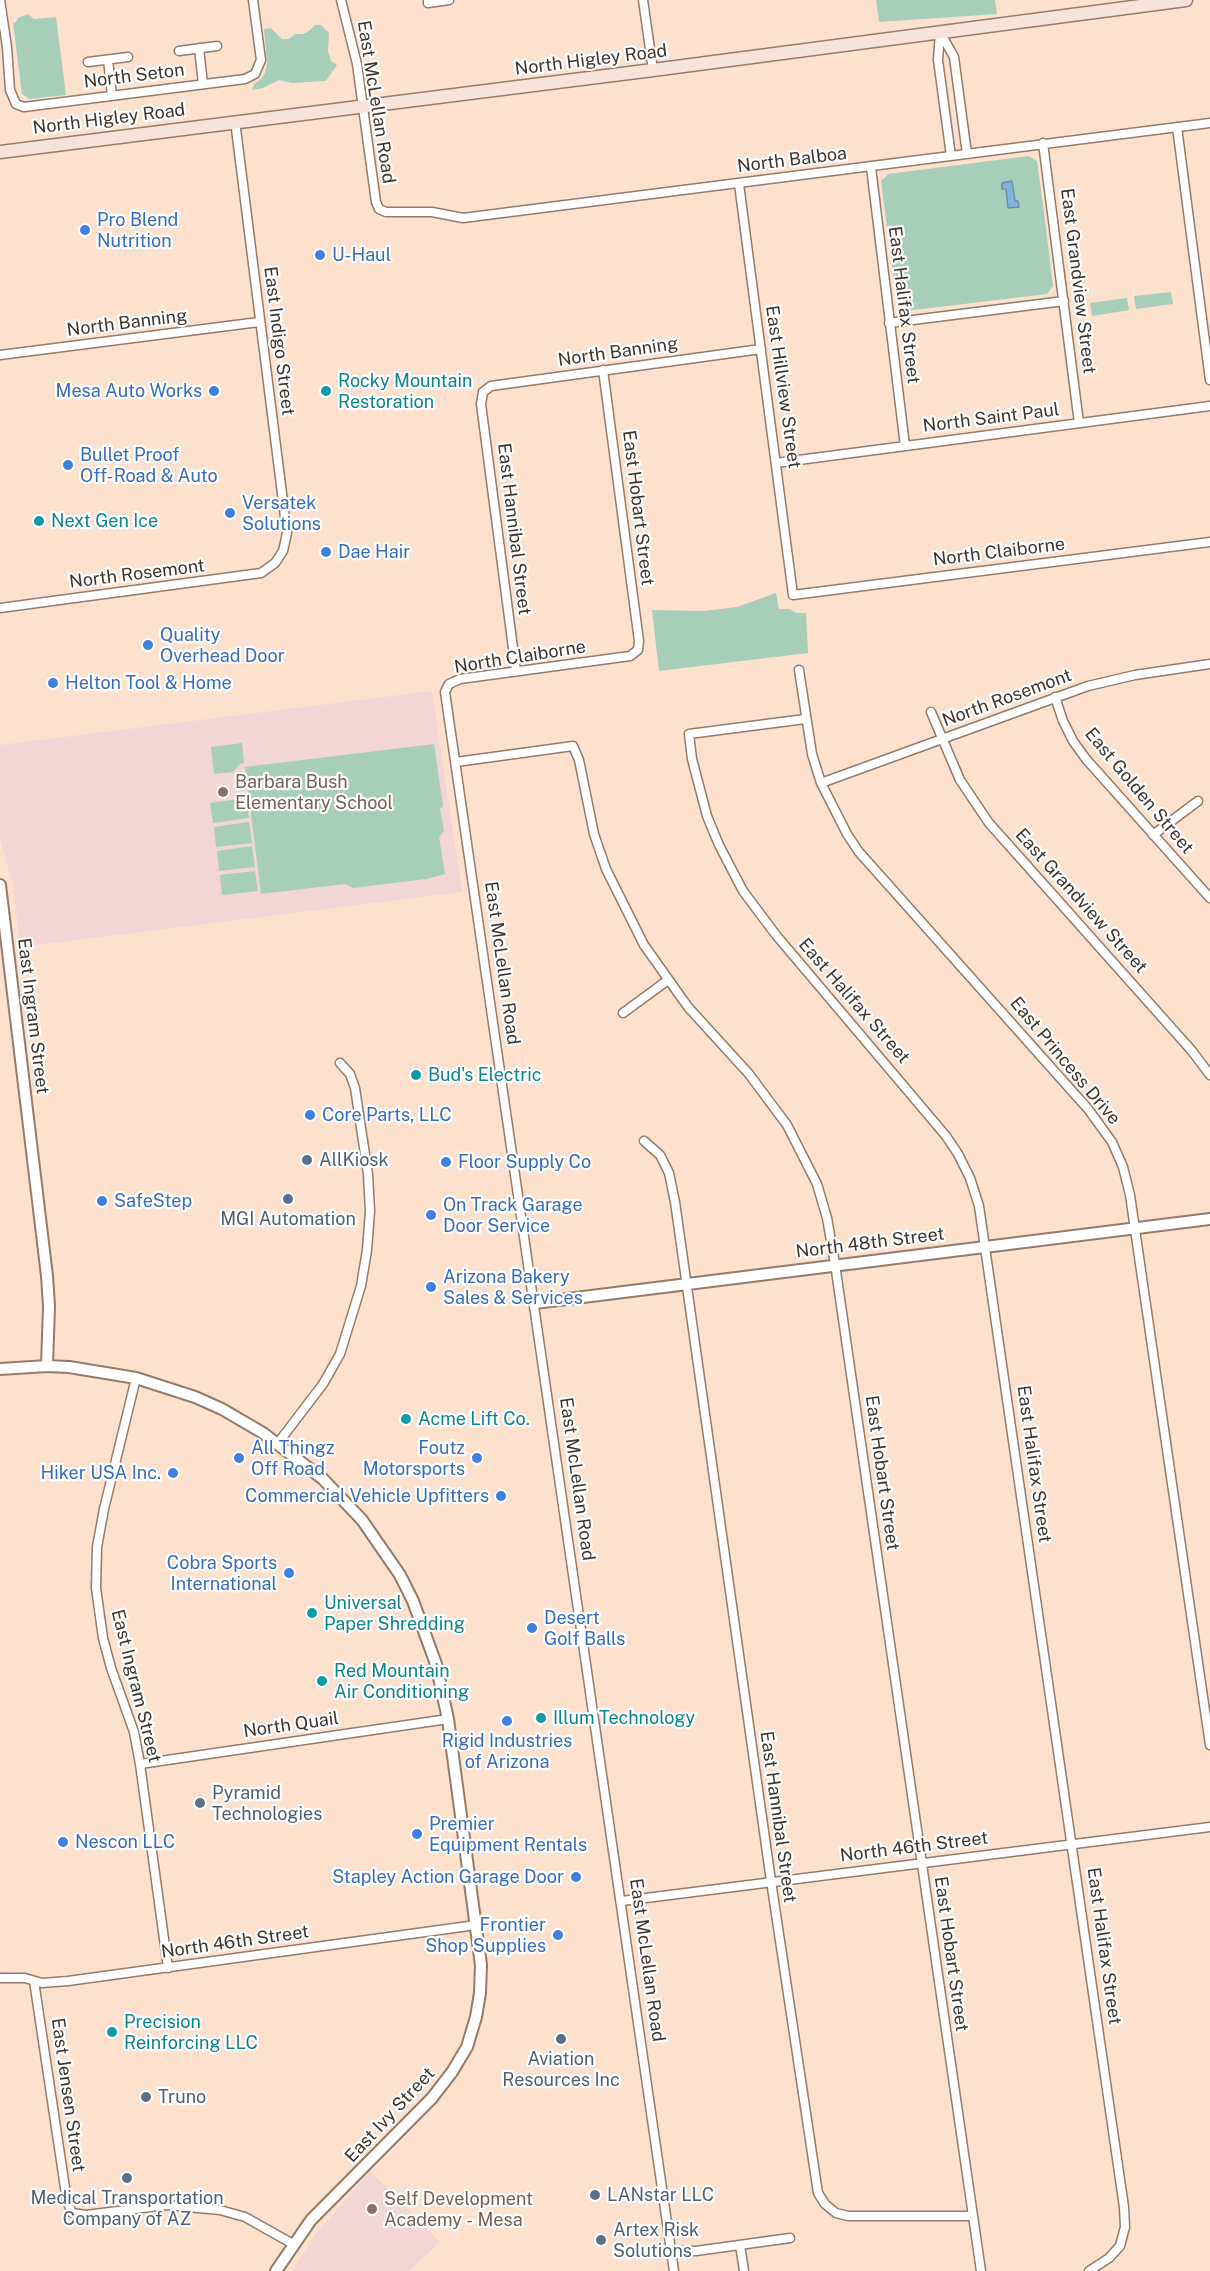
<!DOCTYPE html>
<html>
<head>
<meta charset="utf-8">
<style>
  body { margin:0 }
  canvas { display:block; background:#fde1cf }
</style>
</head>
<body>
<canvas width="1210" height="2271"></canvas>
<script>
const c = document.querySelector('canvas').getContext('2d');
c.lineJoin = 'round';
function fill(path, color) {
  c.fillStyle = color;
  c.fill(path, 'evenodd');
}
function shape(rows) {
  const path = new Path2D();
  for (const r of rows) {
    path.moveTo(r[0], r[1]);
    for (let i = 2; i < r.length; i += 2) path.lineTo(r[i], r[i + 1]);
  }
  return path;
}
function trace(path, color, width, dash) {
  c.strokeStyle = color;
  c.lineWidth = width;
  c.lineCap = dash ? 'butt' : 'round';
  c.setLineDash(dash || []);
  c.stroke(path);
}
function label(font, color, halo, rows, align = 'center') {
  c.font = font + ' "Public Sans",sans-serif';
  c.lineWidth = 4.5;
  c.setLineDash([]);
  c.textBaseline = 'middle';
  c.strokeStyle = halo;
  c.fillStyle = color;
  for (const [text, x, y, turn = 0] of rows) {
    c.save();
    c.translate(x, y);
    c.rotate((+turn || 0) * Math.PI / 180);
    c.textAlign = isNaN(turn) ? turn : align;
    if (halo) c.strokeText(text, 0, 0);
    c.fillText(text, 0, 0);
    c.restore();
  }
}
const education = shape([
  [432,691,462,892,20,947,13,885,0,839,0,745],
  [370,2171,440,2242,409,2271,292,2271,315,2235]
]);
const green = shape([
  [876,0,995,0,997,14,879,22],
  [28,14,34,19,56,17,66,95,29,99,22,94,13,23,16,22,18,18],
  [315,25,321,25,329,33,328,51,331,61,337,65,326,81,292,83,279,80,263,88,252,90,254,84,260,80,265,73,267,63,264,29,271,28,282,39,289,39,295,34,303,34,309,31],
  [1029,156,1037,161,1044,213,1053,286,1047,294,906,311,897,305,881,181,888,174],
  [1171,292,1173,304,1136,309,1134,296],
  [1127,298,1129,310,1092,316,1090,303],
  [776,593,779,609,789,609,797,613,806,613,808,653,659,671,652,610,704,611,737,607],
  [242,743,244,763,240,764,233,772,214,774,211,747],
  [434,744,443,806,440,809,444,831,439,837,445,874,426,879,353,888,345,884,261,894,245,767],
  [246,798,249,818,213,823,210,803],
  [249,822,252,843,216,847,214,827],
  [252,846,255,867,219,871,217,851],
  [255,871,258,891,222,895,220,875]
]);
const water = shape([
  [1012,181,1015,201,1018,201,1019,207,1008,208,1006,189,1002,189,1002,183,1012,181]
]);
const minor = shape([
  [0,0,7,47,10,90,16,104,24,107,245,79,255,74,261,60,253,0],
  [341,0,357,64,376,202,379,209,386,212,432,212,463,218,1210,123],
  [428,0,428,3,449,0],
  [643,0,653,70],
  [940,32,954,57,967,154],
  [940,32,938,60,951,156],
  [199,48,203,84],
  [179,51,217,46],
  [108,60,112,95],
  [88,62,128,57],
  [1177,127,1210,380],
  [1043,143,1079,423],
  [871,167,905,446],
  [739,184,793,595,1210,542],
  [889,323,1064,301],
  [0,355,259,322],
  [603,370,639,641,638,650,630,656,460,679,449,684,445,692,674,2271],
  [776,463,1210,406],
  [0,608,261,573,275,563,283,551,287,533,235,121],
  [799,670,812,754,821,783,847,834,859,852,1088,1109,1112,1142,1123,1167,1130,1195,1210,1745],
  [516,671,481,404,483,392,491,386,761,349],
  [1055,697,1063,721,1073,741,1086,759,1210,898],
  [931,712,960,780,989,823,1192,1051,1210,1075],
  [805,719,689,734,692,759,707,816,719,845,743,891,776,935,946,1136,958,1154,970,1178,979,1206,1124,2207,1125,2227,1120,2246,1109,2258,1089,2271],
  [456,762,573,746,579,760,594,834,606,869,644,945,688,1007,749,1074,787,1125,817,1184,827,1218,835,1264,981,2271],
  [821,783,1088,686,1135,675,1210,664],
  [1153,835,1198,801],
  [623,1013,668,980],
  [644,1141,660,1155,669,1173,675,1202,771,1881,818,2193,825,2204,836,2213,848,2216,972,2216],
  [136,1378,104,1509,97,1547,96,1588,103,1638,111,1668,134,1732,140,1764,168,1968],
  [278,1443,323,1384,340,1354,361,1286,367,1250,370,1211,368,1174,355,1088,350,1074,340,1063],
  [140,1764,448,1719],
  [622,1901,1210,1827],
  [0,1978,25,1978,42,1983,68,1981,476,1925],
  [34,1981,67,2201,72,2213,86,2215,166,2205,220,2210,245,2217,293,2244],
  [740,2245,744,2271],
  [671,2251,696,2251,790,2238]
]);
const tertiary = shape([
  [0,885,47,1276,49,1306,47,1366],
  [535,1303,1210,1219],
  [0,1369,47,1366,69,1367,136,1378,195,1397,222,1409,263,1433,323,1479,362,1520,400,1575,413,1601,436,1664,448,1719,481,1965,480,1993,476,2017,467,2047,452,2072,432,2098,311,2220,276,2271]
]);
const secondary = shape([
  [0,152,653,70,1186,0]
]);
const markers = [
  [85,230,6,"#3f7fe0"],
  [320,255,6,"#3f7fe0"],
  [214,391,6,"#3f7fe0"],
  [326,391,6,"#0f9aa8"],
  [68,465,6,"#3f7fe0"],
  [230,513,6,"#3f7fe0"],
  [39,521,6,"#0f9aa8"],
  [326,552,6,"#3f7fe0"],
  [148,645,6,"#3f7fe0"],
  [53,683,6,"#3f7fe0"],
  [223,792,6,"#8d6e63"],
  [416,1075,6,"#0f9aa8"],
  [310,1115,6,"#3f7fe0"],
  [307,1160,6,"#5c6f8a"],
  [446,1162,6,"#3f7fe0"],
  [288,1199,6,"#5c6f8a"],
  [102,1201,6,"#3f7fe0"],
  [431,1215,6,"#3f7fe0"],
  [431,1287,6,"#3f7fe0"],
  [406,1419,6,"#0f9aa8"],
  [239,1458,6,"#3f7fe0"],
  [477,1458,6,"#3f7fe0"],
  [173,1473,6,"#3f7fe0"],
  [501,1496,6,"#3f7fe0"],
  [289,1573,6,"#3f7fe0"],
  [312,1613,6,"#0f9aa8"],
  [532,1628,6,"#3f7fe0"],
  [322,1681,6,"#0f9aa8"],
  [541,1718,6,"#0f9aa8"],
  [507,1721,6,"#3f7fe0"],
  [200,1803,6,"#5c6f8a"],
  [417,1834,6,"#3f7fe0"],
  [63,1842,6,"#3f7fe0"],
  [576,1877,6,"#3f7fe0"],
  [558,1935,6,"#3f7fe0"],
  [112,2032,6,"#0f9aa8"],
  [561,2039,6,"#5c6f8a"],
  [146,2097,6,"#5c6f8a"],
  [127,2178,6,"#5c6f8a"],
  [595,2195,6,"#5c6f8a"],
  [372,2209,6,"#8d6e63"],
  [601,2240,6,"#5c6f8a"]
];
const streetNames = [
  ["North Higley Road",591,60,-7],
  ["North Seton",134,76,-7],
  ["East McLellan Road",376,102,81],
  ["North Higley Road",109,119,-7],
  ["North Balboa",792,160,-7],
  ["East Grandview Street",1078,281,83],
  ["East Halifax Street",904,305,83],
  ["North Banning",127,323,-7],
  ["East Indigo Street",279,341,83],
  ["North Banning",618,352,-8],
  ["East Hillview Street",783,387,82],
  ["North Saint Paul",991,418,-7],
  ["East Hobart Street",638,508,83],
  ["East Hannibal Street",514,529,83],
  ["North Claiborne",999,552,-7],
  ["North Rosemont",137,574,-7],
  ["North Claiborne",520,657,-9],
  ["North Rosemont",1007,698,-20],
  ["East Golden Street",1139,791,50],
  ["East Grandview Street",1081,901,48],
  ["East McLellan Road",502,963,82],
  ["East Halifax Street",854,1001,49],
  ["East Ingram Street",33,1016,83],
  ["East Princess Drive",1065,1061,50],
  ["North 48th Street",870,1243,-7],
  ["East Halifax Street",1034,1464,82],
  ["East Hobart Street",882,1473,82],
  ["East McLellan Road",577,1479,82],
  ["East Ingram Street",136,1686,76],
  ["North Quail",291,1725,-8],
  ["East Hannibal Street",778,1817,82],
  ["North 46th Street",914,1847,-7],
  ["North 46th Street",235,1942,-8],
  ["East Halifax Street",1104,1946,82],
  ["East Hobart Street",951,1954,82],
  ["East McLellan Road",647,1960,82],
  ["East Jensen Street",68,2095,82],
  ["East Ivy Street",390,2115,-47]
];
const shopNames = [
  ["Pro Blend",97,220],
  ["Nutrition",97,241],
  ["U-Haul",332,255],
  ["Mesa Auto Works",202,391,"right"],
  ["Bullet Proof",80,455],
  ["Off-Road & Auto",80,476],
  ["Versatek",242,503],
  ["Solutions",242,524],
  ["Dae Hair",338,552],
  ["Quality",160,635],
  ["Overhead Door",160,656],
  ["Helton Tool & Home",65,683],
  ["Core Parts, LLC",322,1115],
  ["Floor Supply Co",458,1162],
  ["SafeStep",114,1201],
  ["On Track Garage",443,1205],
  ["Door Service",443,1226],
  ["Arizona Bakery",443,1277],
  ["Sales & Services",443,1298],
  ["All Thingz",251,1448],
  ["Off Road",251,1469],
  ["Foutz",465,1448,"right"],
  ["Motorsports",465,1469,"right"],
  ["Hiker USA Inc.",161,1473,"right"],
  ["Commercial Vehicle Upfitters",489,1496,"right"],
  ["Cobra Sports",277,1563,"right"],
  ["International",277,1584,"right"],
  ["Desert",544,1618],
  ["Golf Balls",544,1639],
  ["Rigid Industries",507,1741,"center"],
  ["of Arizona",507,1762,"center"],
  ["Premier",429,1824],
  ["Equipment Rentals",429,1845],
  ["Nescon LLC",75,1842],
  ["Stapley Action Garage Door",564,1877,"right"],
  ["Frontier",546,1925,"right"],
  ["Shop Supplies",546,1946,"right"]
];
const cultureNames = [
  ["Rocky Mountain",338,381],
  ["Restoration",338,402],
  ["Next Gen Ice",51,521],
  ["Bud's Electric",428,1075],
  ["Acme Lift Co.",418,1419],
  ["Universal",324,1603],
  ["Paper Shredding",324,1624],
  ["Red Mountain",334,1671],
  ["Air Conditioning",334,1692],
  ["Illum Technology",553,1718],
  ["Precision",124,2022],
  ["Reinforcing LLC",124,2043]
];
const educationNames = [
  ["Barbara Bush",235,782],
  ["Elementary School",235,803],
  ["Self Development",384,2199],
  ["Academy - Mesa",384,2220]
];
const serviceNames = [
  ["AllKiosk",319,1160],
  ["MGI Automation",288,1219,"center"],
  ["Pyramid",212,1793],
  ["Technologies",212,1814],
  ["Aviation",561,2059,"center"],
  ["Resources Inc",561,2080,"center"],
  ["Truno",158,2097],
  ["LANstar LLC",607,2195],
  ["Medical Transportation",127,2198,"center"],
  ["Company of AZ",127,2219,"center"],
  ["Artex Risk",613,2230],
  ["Solutions",613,2251]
];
fill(education, '#f1d6d5');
fill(green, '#a7ceb8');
fill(water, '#82b3d9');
trace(water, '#6e8da5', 1.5);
trace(minor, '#947b6a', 11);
trace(tertiary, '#947b6a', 14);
trace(secondary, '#947b6a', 15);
trace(minor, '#fff', 8);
trace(tertiary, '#fff', 10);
trace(secondary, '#f7e3da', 12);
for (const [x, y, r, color] of markers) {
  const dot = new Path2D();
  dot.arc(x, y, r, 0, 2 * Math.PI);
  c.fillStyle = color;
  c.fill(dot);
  trace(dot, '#fff', 2);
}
label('18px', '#3f342d', '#fff', streetNames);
label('18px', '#366cbe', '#fff', shopNames, 'left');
label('18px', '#0d838f', '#fff', cultureNames, 'left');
label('18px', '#785e54', '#fff', educationNames, 'left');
label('18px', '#4e5e75', '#fff', serviceNames, 'left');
</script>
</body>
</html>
